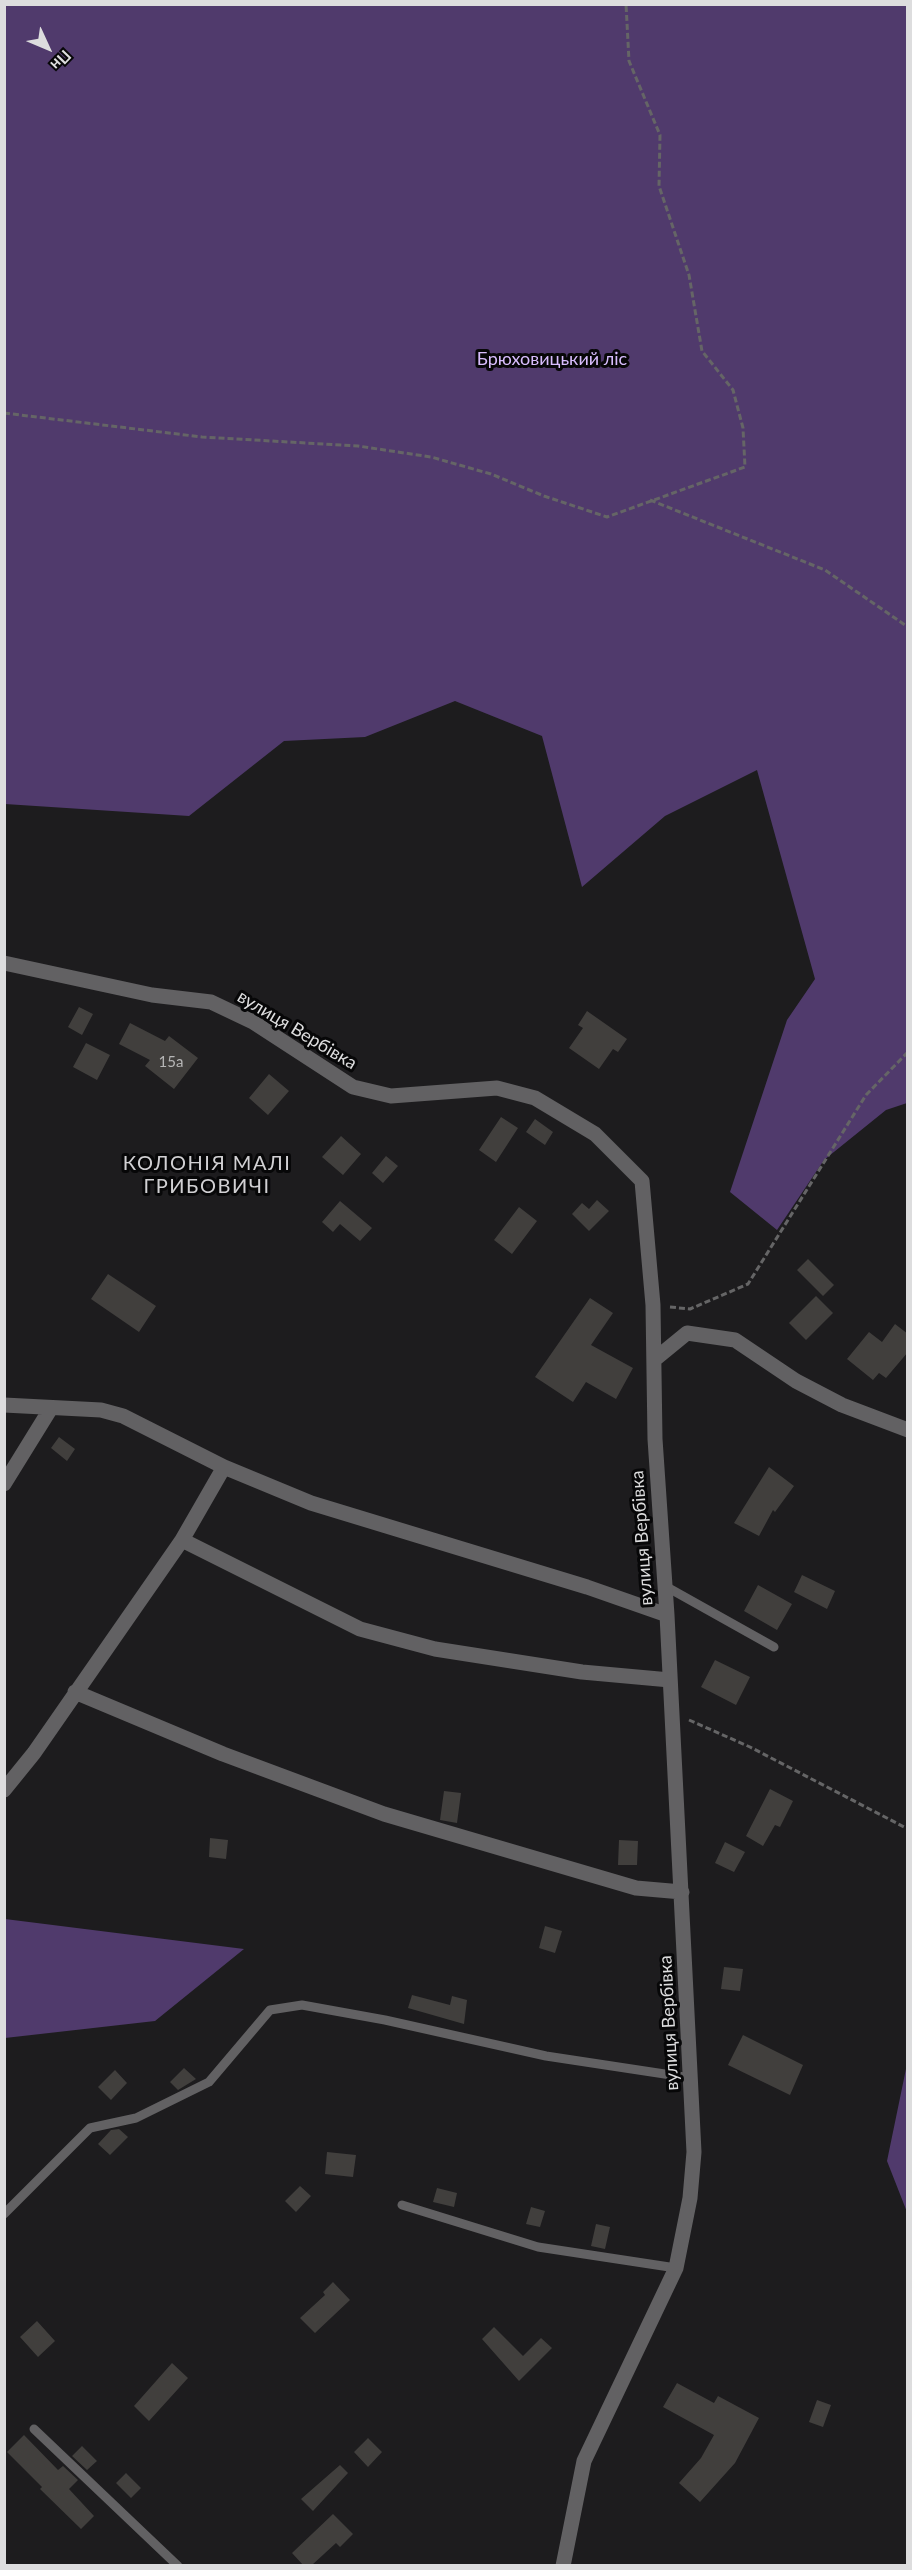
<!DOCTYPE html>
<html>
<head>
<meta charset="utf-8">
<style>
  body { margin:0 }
  #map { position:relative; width:912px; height:2570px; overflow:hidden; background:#1d1c1e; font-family:Lato,sans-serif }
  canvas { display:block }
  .frame { position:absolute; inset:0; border:6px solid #ddddde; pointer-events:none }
  .north { position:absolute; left:18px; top:18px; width:60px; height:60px; -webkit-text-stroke:4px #070708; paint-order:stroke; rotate:134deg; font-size:16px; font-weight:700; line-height:24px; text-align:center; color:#ddddde }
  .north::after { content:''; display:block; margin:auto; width:21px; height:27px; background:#ddddde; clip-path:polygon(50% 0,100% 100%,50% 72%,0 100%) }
</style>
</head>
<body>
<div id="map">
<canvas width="912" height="2570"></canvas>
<div class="frame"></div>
<div class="north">Пн</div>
</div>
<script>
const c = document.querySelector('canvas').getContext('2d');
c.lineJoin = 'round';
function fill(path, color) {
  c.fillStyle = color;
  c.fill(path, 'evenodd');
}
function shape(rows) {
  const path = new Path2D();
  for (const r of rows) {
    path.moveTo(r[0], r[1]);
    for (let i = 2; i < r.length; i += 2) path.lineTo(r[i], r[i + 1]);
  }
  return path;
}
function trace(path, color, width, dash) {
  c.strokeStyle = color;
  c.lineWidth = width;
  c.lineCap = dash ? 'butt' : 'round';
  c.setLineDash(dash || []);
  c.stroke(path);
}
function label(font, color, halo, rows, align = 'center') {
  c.font = font + ' Lato,sans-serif';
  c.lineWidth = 6;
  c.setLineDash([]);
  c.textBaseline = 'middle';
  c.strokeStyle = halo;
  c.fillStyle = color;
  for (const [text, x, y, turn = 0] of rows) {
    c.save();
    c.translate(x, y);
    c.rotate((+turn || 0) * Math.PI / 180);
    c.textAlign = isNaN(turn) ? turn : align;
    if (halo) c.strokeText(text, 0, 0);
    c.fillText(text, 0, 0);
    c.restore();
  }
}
const forest = shape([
  [4,5,907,5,907,1103,886,1110,824,1160,777,1230,730,1192,787,1020,815,979,757,770,665,816,582,887,542,736,455,701,365,737,284,741,189,816,5,804],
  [5,1919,244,1949,155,2021,5,2038],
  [907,2064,907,2212,887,2161]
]);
const building = shape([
  [79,1007,93,1014,82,1035,68,1027],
  [587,1011,627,1039,618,1052,613,1049,599,1069,569,1048,583,1028,578,1025],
  [130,1023,165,1041,169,1036,198,1058,174,1089,145,1066,150,1060,119,1044],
  [86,1043,110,1055,97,1080,73,1067],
  [269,1074,289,1091,268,1115,249,1098],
  [501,1117,518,1128,496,1162,479,1150],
  [535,1119,553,1132,545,1145,526,1132],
  [341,1136,361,1154,343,1175,322,1157],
  [386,1156,398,1166,383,1183,372,1173],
  [597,1200,609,1211,589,1231,572,1214,582,1203,589,1209],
  [340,1201,372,1228,360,1241,340,1224,333,1232,322,1222],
  [519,1207,537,1221,512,1254,494,1240],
  [808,1259,834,1285,823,1296,797,1270],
  [108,1274,156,1306,139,1332,91,1299],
  [816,1296,833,1313,806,1340,789,1323],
  [590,1298,613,1313,591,1345,633,1368,616,1399,586,1382,573,1402,535,1377],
  [895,1324,908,1334,908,1352,886,1378,879,1373,873,1380,847,1359,869,1332,882,1342],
  [59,1437,75,1449,67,1461,51,1448],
  [769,1467,794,1486,775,1512,773,1510,759,1536,734,1523],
  [802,1575,835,1591,827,1609,794,1592],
  [758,1585,792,1604,777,1630,744,1611],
  [715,1660,750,1677,736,1705,701,1687],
  [770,1789,793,1801,780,1827,775,1825,763,1846,746,1836],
  [444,1791,461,1793,457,1823,440,1820],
  [210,1838,228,1840,226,1859,209,1857],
  [619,1840,638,1841,637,1865,618,1865],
  [725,1842,745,1852,734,1872,715,1863],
  [545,1926,562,1931,555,1953,539,1948],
  [724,1967,743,1969,740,1991,721,1989],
  [412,1995,450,2005,452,1996,467,2000,464,2024,408,2008],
  [743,2035,803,2065,790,2095,728,2065],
  [184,2068,196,2079,178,2090,170,2082],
  [115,2070,127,2083,111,2100,98,2087],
  [119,2129,128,2137,110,2155,98,2144,111,2130],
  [327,2152,356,2155,353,2177,325,2174],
  [300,2186,311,2196,296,2212,285,2201],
  [437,2188,457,2193,454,2207,433,2202],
  [531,2207,545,2211,540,2227,526,2224],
  [596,2224,610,2227,605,2249,591,2246],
  [333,2282,350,2300,315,2333,300,2318,325,2295,323,2292],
  [37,2321,55,2341,38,2357,20,2337],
  [494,2327,523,2356,541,2338,552,2348,519,2381,482,2339],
  [172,2363,188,2378,149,2421,134,2406],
  [677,2383,714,2403,718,2396,759,2418,735,2463,700,2502,679,2483,701,2458,714,2435,663,2407],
  [817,2400,831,2405,823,2427,809,2422],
  [24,2435,58,2470,63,2466,78,2480,69,2489,94,2516,81,2529,40,2489,42,2487,7,2452],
  [368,2438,382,2452,368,2467,354,2452],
  [82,2446,97,2461,87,2470,72,2456],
  [340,2465,348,2473,313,2511,301,2499],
  [126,2473,141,2488,131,2498,116,2483],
  [333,2514,353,2534,340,2547,336,2543,312,2565,303,2565,292,2553]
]);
const path = shape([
  [4,413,202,437,358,446,431,457,491,474,544,496,607,517,745,467,743,428,733,390,702,351,689,275,659,186,660,135,629,61,626,4],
  [650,500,825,570,908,627],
  [670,1307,690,1309,748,1284,866,1095,908,1052],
  [689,1720,750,1747,908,1829]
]);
const service = shape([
  [665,1586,774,1647],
  [402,2205,538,2247,676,2268],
  [4,2214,90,2128,136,2118,209,2082,270,2010,302,2005,385,2020,546,2056,691,2078],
  [34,2429,178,2566]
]);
const minor = shape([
  [4,963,152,995,211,1002,253,1022,353,1087,391,1096,497,1088,535,1098,595,1134,642,1181,653,1305,655,1439,667,1615,694,2152,690,2198,676,2268,584,2461,563,2566],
  [654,1360,687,1333,735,1340,796,1381,842,1405,908,1430],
  [4,1405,101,1410,123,1416,224,1467,311,1503,587,1587,667,1615],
  [4,1484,51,1408],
  [182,1540,360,1629,435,1649,582,1672,670,1680],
  [75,1692,223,1754,384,1814,636,1888,682,1892],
  [4,1790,34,1753,182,1540,224,1467]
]);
const numberNames = [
  ["15а",171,1062]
];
const parkNames = [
  ["Брюховицький ліс",552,359]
];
const streetNames = [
  ["вулиця Вербівка",297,1030,31],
  ["вулиця Вербівка",642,1538,-94],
  ["вулиця Вербівка",669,2023,-93]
];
const neighbourhoodNames = [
  ["КОЛОНІЯ МАЛІ",207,1164],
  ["ГРИБОВИЧІ",207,1187]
];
fill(forest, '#503a6c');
fill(building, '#413f3d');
trace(path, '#656566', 3, [6, 3]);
trace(service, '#626163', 9);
trace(minor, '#626163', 15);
label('15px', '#b6b6b6', null, numberNames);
label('18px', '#d8bdfd', '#070708', parkNames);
label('18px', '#ddddde', '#070708', streetNames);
c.letterSpacing = '1.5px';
label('20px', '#d1d0d3', '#070708', neighbourhoodNames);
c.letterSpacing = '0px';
</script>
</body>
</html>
